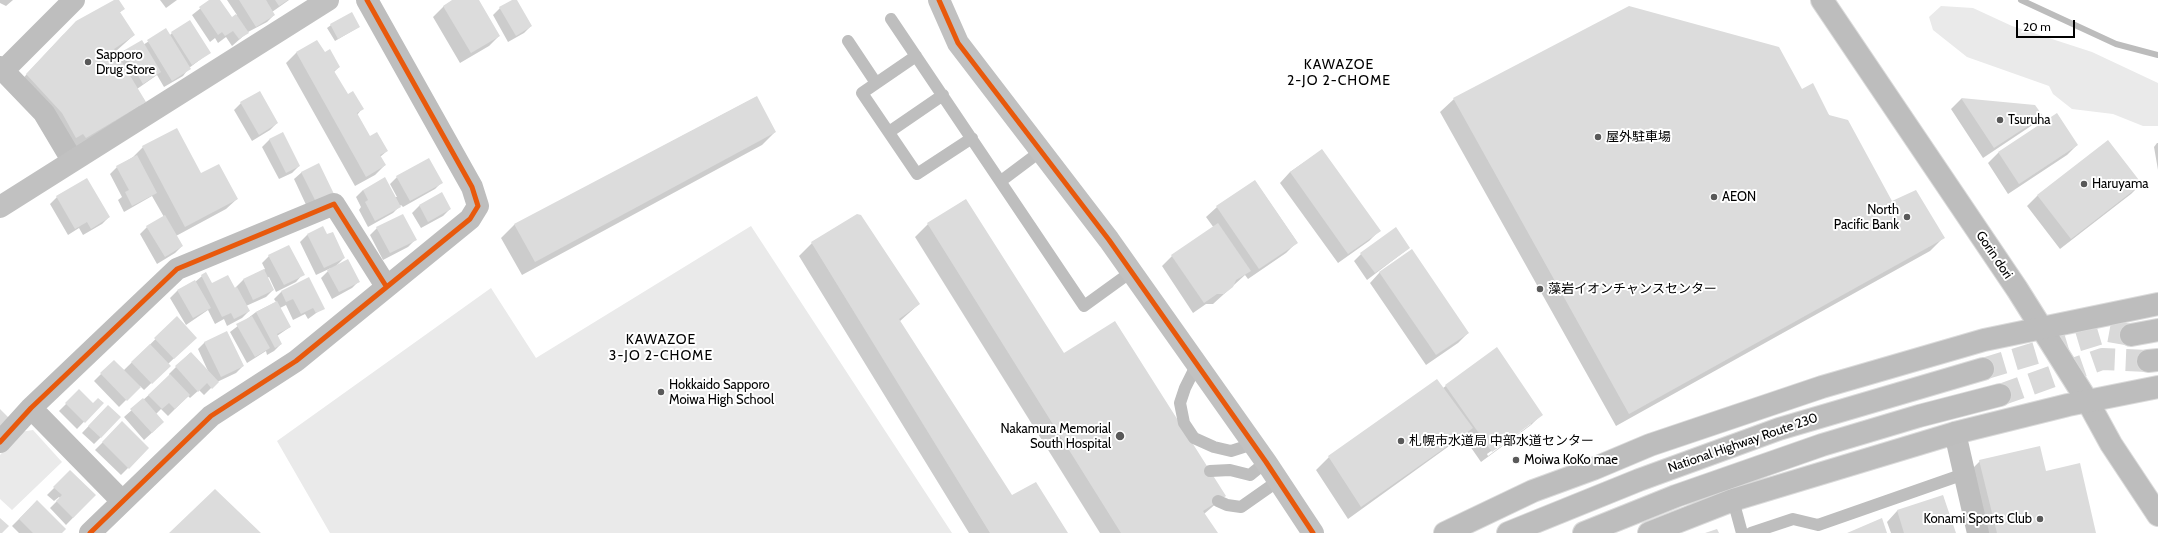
<!DOCTYPE html>
<html>
<head>
<meta charset="utf-8">
<style>
  body { margin:0 }
  #map { position:relative; width:2158px; height:533px; overflow:hidden; background:#fff; font-family:Cabin,sans-serif }
  canvas { display:block }
  .scale { position:absolute; left:2016px; top:20px; width:59px; height:18px; box-sizing:border-box; border:2px solid #000; border-top:0; padding-left:5px; font-size:12px; line-height:14px; white-space:nowrap; color:#000; -webkit-text-stroke:3px #fff; paint-order:stroke }
</style>
</head>
<body>
<div id="map">
<canvas width="2158" height="533"></canvas>
<div class="scale">20 m</div>
</div>
<script>
const c = document.querySelector('canvas').getContext('2d');
c.lineJoin = 'round';
function fill(path, color) {
  c.fillStyle = color;
  c.fill(path, 'evenodd');
}
function shape(rows) {
  const path = new Path2D();
  for (const r of rows) {
    path.moveTo(r[0], r[1]);
    for (let i = 2; i < r.length; i += 2) path.lineTo(r[i], r[i + 1]);
  }
  return path;
}
function trace(path, color, width, dash) {
  c.strokeStyle = color;
  c.lineWidth = width;
  c.lineCap = dash ? 'butt' : 'round';
  c.setLineDash(dash || []);
  c.stroke(path);
}
function label(font, color, halo, rows, align = 'center') {
  c.font = font + ' Cabin,"Noto Sans JP",sans-serif';
  c.lineWidth = 4;
  c.setLineDash([]);
  c.textBaseline = 'middle';
  c.strokeStyle = halo;
  c.fillStyle = color;
  for (const [text, x, y, turn = 0] of rows) {
    c.save();
    c.translate(x, y);
    c.rotate((+turn || 0) * Math.PI / 180);
    c.textAlign = isNaN(turn) ? turn : align;
    if (halo) c.strokeText(text, 0, 0);
    c.fillText(text, 0, 0);
    c.restore();
  }
}
const green = shape([
  [1941,6,1973,8,2012,26,2092,52,2158,83,2158,126,2143,126,2113,114,2072,109,2053,94,2049,86,1967,57,1933,30,1929,17],
  [751,226,952,533,330,533,277,441,491,288,536,358],
  [33,430,62,462,12,510,0,499,0,455,20,432]
]);
const shadow = shape([
  [0,0,13,0,6,6,0,3],
  [116,0,118,0,124,9,119,13,134,35,115,52,118,58,124,52,143,45,166,30,169,36,172,33,209,53,189,68,183,76,164,87,157,75,137,89,145,101,132,114,72,150,14,88,63,35],
  [160,0,177,0,166,8],
  [211,0,219,0,232,18,237,15,227,0,289,0,272,12,274,15,267,22,248,32,232,46,226,37,218,43,215,38,210,42,192,15],
  [454,0,478,0,499,36,489,46,460,63,433,17,444,6],
  [514,0,516,0,531,26,524,33,508,42,493,15,500,8],
  [331,25,359,27,335,41,327,28],
  [317,41,324,54,339,67,334,72,347,95,362,109,357,115,369,138,387,151,380,157,385,165,375,175,355,186,286,63,296,53],
  [1802,90,1829,115,1892,202,1943,238,1930,251,1616,426,1440,112,1454,99],
  [756,97,775,132,762,145,522,275,501,238,514,225],
  [1961,99,2035,106,2041,116,2031,126,1983,158,1951,109],
  [241,103,277,123,270,130,252,141,234,110],
  [2057,114,2077,145,2067,155,2008,194,1988,163,1998,153],
  [283,134,299,166,292,173,279,179,262,147,269,140],
  [2108,141,2141,184,2131,194,2060,249,2027,206,2037,196],
  [2157,143,2158,143,2158,170,2154,147],
  [143,147,200,175,237,199,226,209,176,236,182,246,175,253,157,264,140,234,147,227,164,217,152,196,124,212,118,200,122,197,110,174,117,167,133,157],
  [1322,150,1379,231,1369,241,1338,263,1280,183,1290,172],
  [302,172,326,201,308,209,294,179],
  [397,177,442,182,435,189,403,207,401,205,393,213,368,227,359,210,361,207,356,197,363,190,395,197,397,197,390,184],
  [1255,181,1297,242,1286,253,1248,279,1245,275,1213,304,1206,304,1193,313,1162,266,1172,256,1214,228,1206,217,1217,207],
  [441,194,450,209,443,216,421,228,412,213,419,206],
  [57,197,109,217,102,224,83,235,79,228,68,235,50,204],
  [965,200,1063,354,1225,496,1204,514,1217,533,1100,533,915,237,928,224],
  [377,228,415,240,408,247,383,260,370,235],
  [307,235,327,236,344,258,336,266,359,281,352,288,332,299,321,278,331,268,316,275,300,242],
  [812,243,919,304,899,322,1012,497,1067,533,969,533,799,256],
  [1409,248,1367,280,1354,261,1361,254],
  [269,256,303,274,296,282,276,292,269,277,267,278,273,290,266,297,246,306,249,311,242,318,227,326,224,319,215,324,208,310,186,325,170,298,177,291,195,282,202,276,211,284,234,289,243,280,265,269,262,263],
  [1380,272,1468,333,1458,343,1426,365,1370,283],
  [308,279,323,308,308,319,305,314,293,320,286,305,280,308,290,327,277,336,281,344,274,351,267,355,266,351,247,363,230,332,256,312,276,302,274,299,281,292],
  [177,318,188,345,168,364,169,366,144,390,140,386,119,407,94,381,114,361,124,370],
  [205,342,243,366,236,373,217,382,204,395,199,390,190,398,188,396,168,416,161,409,156,414,156,429,144,440,124,417,170,376,169,374,190,353,208,371,198,349],
  [1497,349,1541,415,1531,425,1481,462,1463,436,1348,519,1316,470,1329,457,1437,381,1443,388],
  [1531,422,1531,424,1488,456,1487,454],
  [79,391,93,404,102,403,77,429,59,411],
  [101,413,101,437,94,444,82,433],
  [122,423,148,448,121,475,95,450],
  [1980,461,2045,472,2095,533,1981,533,1967,474],
  [70,472,95,495,66,525,50,508,60,498,59,497,54,501,47,495],
  [1943,496,1954,533,1891,533,1887,522,1897,511],
  [37,501,60,533,19,533,12,526]
]);
const stream = shape([
  [2021,0,2116,44,2158,55]
]);
const building = shape([
  [114,0,119,0,125,9,120,12,135,35,114,49,146,102,86,138,83,134,76,138,62,113,26,74,76,21],
  [209,0,220,0,232,17,236,14,249,33,239,39,233,31,225,36,222,32,218,35,199,7],
  [239,0,266,0,275,15,256,27],
  [275,0,288,0,279,6],
  [452,0,479,0,500,36,471,53,443,6],
  [512,0,517,0,532,26,516,36,499,7],
  [1629,6,1779,47,1802,89,1813,83,1829,115,1848,120,1892,201,1916,190,1945,238,1629,414,1453,98],
  [352,12,360,27,338,39,330,24],
  [190,20,211,53,192,65,171,32],
  [166,28,191,69,172,81,147,40],
  [142,40,161,72,143,84,123,51],
  [317,40,325,52,330,49,340,67,334,71,348,94,353,91,364,109,357,113,370,136,377,132,388,151,380,155,386,165,366,177,296,52],
  [260,91,278,123,259,135,240,102],
  [757,96,776,132,535,262,514,224],
  [1961,98,2035,105,2043,116,1994,148],
  [2057,113,2078,145,2019,184,1998,152],
  [177,128,201,173,219,164,238,199,185,227,142,146],
  [283,132,300,166,286,173,269,139],
  [2108,140,2142,184,2071,239,2037,195],
  [1322,149,1381,231,1348,254,1290,172],
  [137,155,157,193,132,206,125,192,129,190,116,166],
  [429,158,443,183,410,201,396,176],
  [319,163,334,194,316,202,301,172],
  [385,177,401,207,375,221,365,202,368,200,363,190],
  [87,178,110,217,91,229,87,222,75,229,56,196],
  [1255,180,1298,243,1259,269,1216,206],
  [442,192,451,209,428,222,419,205],
  [966,199,1064,353,1115,321,1226,496,1203,511,1218,533,1121,533,927,223],
  [403,214,417,240,390,253,376,227],
  [857,214,861,215,920,304,899,319,1012,495,1036,482,1068,533,990,533,811,242],
  [165,215,183,246,165,257,146,226],
  [1218,223,1251,271,1236,280,1233,287,1224,294,1217,294,1204,303,1171,255],
  [323,226,327,234,333,232,345,258,324,268,307,234],
  [1396,227,1410,248,1375,273,1360,253],
  [289,245,305,275,284,285,268,255],
  [1412,249,1469,333,1436,355,1379,272],
  [348,259,360,282,339,292,327,270],
  [264,269,274,290,253,300,243,279],
  [206,272,212,283,228,275,235,288,237,287,250,311,234,319,231,313,222,317,201,275],
  [309,277,325,309,316,313,313,308,301,314,293,299,286,302,281,291],
  [195,280,211,308,193,318,177,290],
  [277,301,291,327,277,334,282,344,275,348,256,312],
  [177,316,197,338,174,359,154,338],
  [252,316,270,348,255,357,236,324],
  [227,331,244,366,221,377,204,342],
  [150,344,171,366,152,384,131,362],
  [1497,347,1543,415,1492,452,1445,385],
  [191,352,219,382,212,389,207,383,198,392,175,366],
  [114,360,141,387,127,401,100,373],
  [170,374,190,395,175,409,169,403,162,409,148,395],
  [1437,379,1473,428,1361,507,1328,456],
  [79,389,93,403,98,398,104,403,85,423,65,403],
  [143,398,164,422,152,433,130,409],
  [108,405,121,417,101,438,88,426],
  [0,409,10,419,0,429],
  [122,421,149,448,129,469,102,442],
  [2040,446,2046,471,2080,463,2096,533,1997,533,1979,460],
  [70,470,96,495,73,518,56,501,62,495,53,487],
  [215,489,261,533,169,533],
  [1943,495,1956,533,1904,533,1897,510],
  [37,500,66,529,62,533,33,533,19,519],
  [0,518,9,526,2,533,0,533],
  [1882,518,1887,533,1847,533],
  [1717,529,1719,533,1705,533]
]);
const highwayTunnel = shape([
  [1983,369,2109,331,2131,335],
  [2000,395,2102,359,2148,361]
]);
const lane = shape([
  [891,19,1084,306,1131,272],
  [848,41,876,83],
  [916,56,862,93,917,174,972,138],
  [889,132,943,95],
  [1001,181,1041,151],
  [1197,364,1185,388,1180,403,1184,423,1194,438,1214,447,1231,451,1253,444],
  [1210,471,1230,470,1250,475,1266,462],
  [1733,500,1742,533],
  [1218,501,1227,505,1241,507,1278,481],
  [1751,533,1793,519,1818,525,1964,474]
]);
const street = shape([
  [0,67,44,113,72,160],
  [4,70,74,0],
  [31,408,122,501],
  [1955,433,1978,533],
  [0,442,31,408,177,269,334,204,386,286],
  [90,533,211,416,296,361,470,219,478,206,472,187,367,0]
]);
const secondary = shape([
  [939,0,958,43,1109,240,1266,462,1313,533],
  [0,207,328,0]
]);
const primary = shape([
  [1822,0,2017,289,2088,402,2111,444,2158,515]
]);
const highway = shape([
  [2131,335,2158,330],
  [2148,361,2158,360],
  [1445,533,1533,491,1593,469,1650,445,1822,387,1984,340,2158,304],
  [1508,533,1639,480,1779,429,1983,369],
  [1584,533,1676,496,1822,445,1919,416,2000,395],
  [1649,533,1733,500,1955,433,2068,405,2158,387]
]);
const cycleway = shape([
  [939,0,958,43,1109,240,1266,462,1313,533],
  [0,442,31,408,177,269,334,204,386,286],
  [90,533,211,416,296,361,470,219,478,206,472,187,367,0]
]);
const markers = [
  [88,62,4,"#595959"],
  [2000,120,4,"#595959"],
  [1598,137,4,"#595959"],
  [2084,184,4,"#595959"],
  [1714,197,4,"#595959"],
  [1907,217,4,"#595959"],
  [1540,289,4,"#595959"],
  [661,392,4,"#595959"],
  [1120,436,5,"#595959"],
  [1401,441,4,"#595959"],
  [1516,460,4,"#595959"],
  [2040,519,4,"#595959"]
];
const poiNames = [
  ["Sapporo",96,55],
  ["Drug Store",96,70],
  ["Tsuruha",2008,120],
  ["屋外駐車場",1606,137],
  ["Haruyama",2092,184],
  ["AEON",1722,197],
  ["North",1899,210,"right"],
  ["Pacific Bank",1899,225,"right"],
  ["藻岩イオンチャンスセンター",1548,289],
  ["Hokkaido Sapporo",669,385],
  ["Moiwa High School",669,400],
  ["Nakamura Memorial",1111,429,"right"],
  ["South Hospital",1111,444,"right"],
  ["札幌市水道局 中部水道センター",1409,441],
  ["Moiwa KoKo mae",1524,460],
  ["Konami Sports Club",2032,519,"right"]
];
const streetNames = [
  ["Gorin dori",1994,255,56],
  ["National Highway Route 230",1743,443,-19]
];
const neighbourhoodNames = [
  ["KAWAZOE",1339,65],
  ["2-JO 2-CHOME",1339,81],
  ["KAWAZOE",661,340],
  ["3-JO 2-CHOME",661,356]
];
fill(green, '#eaeaea');
fill(shadow, '#0003');
trace(stream, '#bcbcbc', 6);
fill(building, '#dcdcdc');
trace(highwayTunnel, '#d9d9d9', 22, [22, 11]);
trace(primary, '#dbdbdb', 24);
trace(highway, '#dbdbdb', 24);
trace(lane, '#bebebe', 12);
trace(street, '#bebebe', 22);
trace(secondary, '#c1c1c1', 22);
trace(primary, '#bdbdbd', 22);
trace(highway, '#bdbdbd', 22);
trace(cycleway, '#e8590c', 5);
for (const [x, y, r, color] of markers) {
  const dot = new Path2D();
  dot.arc(x, y, r, 0, 2 * Math.PI);
  c.fillStyle = color;
  c.fill(dot);
  trace(dot, '#fff', 1.5);
}
label('13px', '#000', '#fff', poiNames, 'left');
label('13px', '#000', '#fff', streetNames);
c.letterSpacing = '1px';
label('14px', '#000', '#fff', neighbourhoodNames);
c.letterSpacing = '0px';
</script>
</body>
</html>
